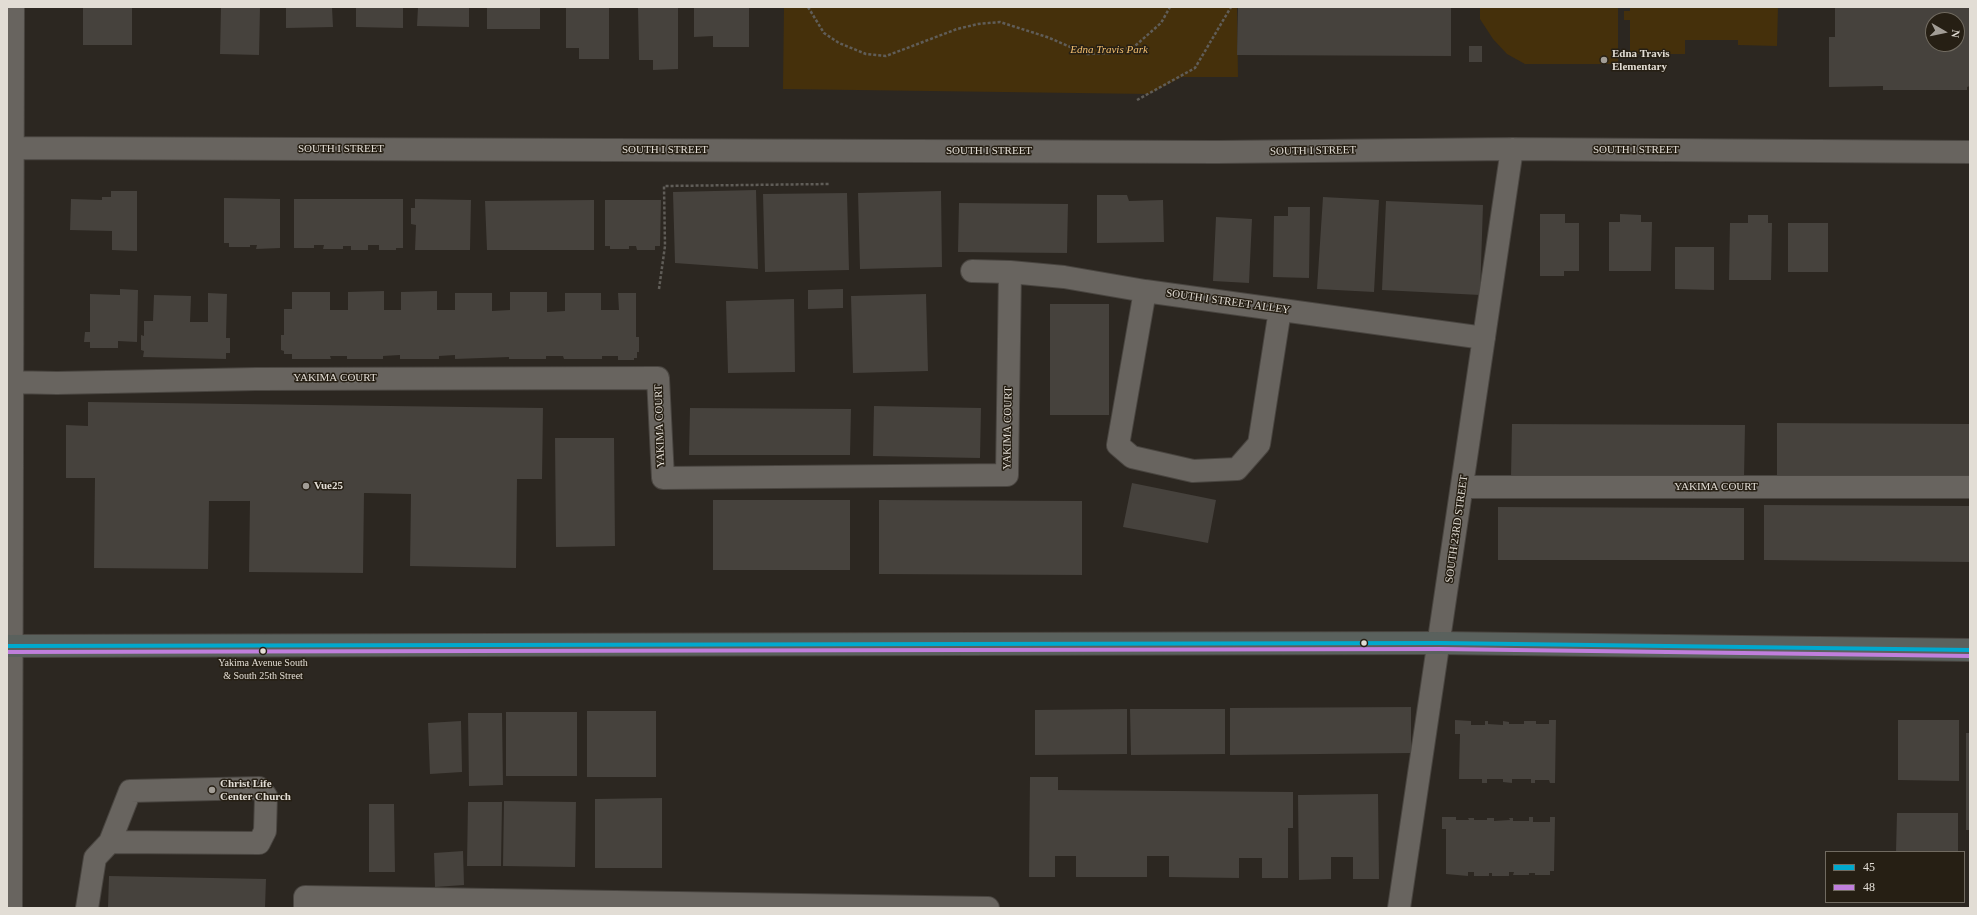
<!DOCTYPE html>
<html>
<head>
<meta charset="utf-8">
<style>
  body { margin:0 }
  #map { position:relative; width:1977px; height:915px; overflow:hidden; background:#2c2721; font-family:"Times New Roman",serif }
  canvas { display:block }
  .frame { position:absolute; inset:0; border:8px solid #e2ddd5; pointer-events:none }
  .legend { position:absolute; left:1825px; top:851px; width:140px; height:52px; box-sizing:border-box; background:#261f14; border:1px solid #716b61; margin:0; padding:5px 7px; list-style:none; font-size:12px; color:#e2ddd5 }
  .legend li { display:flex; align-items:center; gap:8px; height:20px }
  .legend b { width:20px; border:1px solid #716b61 }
  .north { position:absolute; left:1925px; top:12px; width:40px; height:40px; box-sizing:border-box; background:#261f14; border:1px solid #716b61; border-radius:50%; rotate:99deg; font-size:11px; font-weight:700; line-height:16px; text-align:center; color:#e2ddd5 }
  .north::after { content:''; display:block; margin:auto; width:14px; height:18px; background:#a29d96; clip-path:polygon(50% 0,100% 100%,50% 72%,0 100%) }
</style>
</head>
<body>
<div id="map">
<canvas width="1977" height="915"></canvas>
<div class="frame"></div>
<ul class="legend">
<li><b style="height:5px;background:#00a9ce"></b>45</li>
<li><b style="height:5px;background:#c07fdc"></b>48</li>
</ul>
<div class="north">N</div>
</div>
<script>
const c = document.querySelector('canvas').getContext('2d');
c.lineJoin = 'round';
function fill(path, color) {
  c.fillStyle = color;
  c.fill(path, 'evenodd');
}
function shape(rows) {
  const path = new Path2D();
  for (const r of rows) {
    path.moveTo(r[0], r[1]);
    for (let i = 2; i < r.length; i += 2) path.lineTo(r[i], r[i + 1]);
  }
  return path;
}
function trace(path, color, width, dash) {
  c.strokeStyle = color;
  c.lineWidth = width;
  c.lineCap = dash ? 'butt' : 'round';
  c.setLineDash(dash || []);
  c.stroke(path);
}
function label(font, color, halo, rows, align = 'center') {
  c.font = font + ' "Times New Roman",serif';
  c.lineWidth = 3;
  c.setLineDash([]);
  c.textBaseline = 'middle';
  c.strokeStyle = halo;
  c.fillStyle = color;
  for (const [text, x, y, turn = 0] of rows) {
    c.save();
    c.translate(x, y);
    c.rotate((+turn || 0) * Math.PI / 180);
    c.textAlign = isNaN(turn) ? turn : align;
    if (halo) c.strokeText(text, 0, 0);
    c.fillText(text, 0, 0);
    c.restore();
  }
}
const green = shape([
  [784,7,1237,7,1238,77,1182,77,1149,94,783,89],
  [1480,7,1618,7,1618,64,1525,64,1507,54,1493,39,1480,19],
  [1630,7,1778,7,1777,46,1738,45,1738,40,1685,40,1685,54,1630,54,1630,20,1624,20,1624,11,1630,11]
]);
const building = shape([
  [83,7,132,7,132,45,83,45],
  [221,7,260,7,259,55,220,54],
  [286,7,332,7,333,27,286,28],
  [356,7,403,7,403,28,356,27],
  [418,7,469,7,469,27,417,26],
  [487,7,540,7,540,29,487,29],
  [566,7,609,7,609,59,579,59,579,48,566,48],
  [638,7,678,7,678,69,653,70,653,60,639,60],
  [694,7,749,7,749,47,713,47,713,36,694,37],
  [1238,7,1451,7,1451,56,1237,55],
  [1835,7,1970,7,1970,86,1967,87,1967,90,1883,90,1883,86,1829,87,1829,37,1835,37],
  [1933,20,1957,20,1957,44,1933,44],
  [1469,46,1482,46,1482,62,1469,62],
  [756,190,758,269,675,263,673,192],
  [111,191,137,191,137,251,112,250,112,231,70,230,71,199,102,200,102,197,111,197],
  [941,191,942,267,860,269,858,193],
  [847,193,849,270,765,272,763,194],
  [1097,195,1127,195,1129,201,1163,200,1164,242,1097,243],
  [1323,197,1379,200,1374,292,1317,289],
  [224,198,280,199,280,248,256,249,257,245,250,245,250,247,229,247,229,243,224,243],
  [294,199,403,199,403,248,396,248,396,250,379,250,379,245,368,245,368,250,351,250,351,246,343,246,343,249,323,249,324,245,314,245,314,248,294,248],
  [415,199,471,200,470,250,415,250,416,225,411,224,411,208,415,208],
  [594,200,594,250,487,250,485,201],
  [605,200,661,200,660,246,655,246,655,250,637,250,636,246,629,246,629,249,610,249,610,246,605,246],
  [1386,201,1483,205,1480,295,1382,290],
  [959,203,1068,204,1067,253,958,252],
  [1288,207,1310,207,1309,278,1273,277,1274,216,1288,216],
  [1540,214,1565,214,1565,223,1579,223,1579,271,1564,271,1564,276,1540,276],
  [1620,214,1641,215,1641,222,1652,222,1651,271,1609,271,1609,222,1620,222],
  [1748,215,1768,215,1768,223,1772,223,1771,280,1729,280,1730,223,1748,223],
  [1216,217,1252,219,1249,283,1213,281],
  [1788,223,1828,223,1828,272,1788,272],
  [1675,247,1714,247,1714,290,1675,289],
  [120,289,138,290,137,342,118,341,118,348,90,348,90,342,84,342,85,332,90,332,90,294,120,295],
  [843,289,843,308,808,309,808,290],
  [384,291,384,310,401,310,401,292,437,291,437,310,455,310,455,293,492,293,492,311,510,310,510,292,547,292,547,312,565,311,565,293,601,293,601,310,619,310,618,293,636,293,636,337,639,337,639,352,637,352,637,358,634,358,634,360,618,360,618,356,602,356,602,359,564,359,563,356,546,356,546,359,509,359,509,357,455,359,455,355,439,356,439,359,400,359,400,355,383,356,383,359,347,359,347,356,330,356,331,359,292,359,292,354,284,354,284,351,281,350,281,335,284,335,284,309,292,309,292,292,330,292,330,310,348,310,348,292],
  [208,293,227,294,226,338,230,338,230,353,226,353,226,359,143,357,144,351,141,350,141,335,144,336,144,321,153,321,154,295,191,296,190,322,208,322],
  [926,294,928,371,853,373,851,296],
  [794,299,795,372,728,373,726,301],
  [1050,304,1109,304,1109,415,1050,415],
  [88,402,543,408,542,479,517,479,516,568,410,566,411,494,364,493,363,573,249,572,250,501,209,501,208,569,94,568,95,478,66,478,66,425,88,426],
  [874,406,981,408,980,458,873,456],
  [690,408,851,409,850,455,689,455],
  [1777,423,1970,424,1970,478,1777,477],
  [1512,424,1745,425,1744,478,1511,477],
  [555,438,614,438,615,546,556,547],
  [1132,483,1216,500,1208,543,1123,527],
  [713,500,850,500,850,570,713,570],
  [879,500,1082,501,1082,575,879,574],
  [1764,505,1970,506,1970,562,1764,560],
  [1498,507,1744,508,1744,560,1498,560],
  [1411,707,1411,753,1230,755,1230,708],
  [1127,709,1127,754,1035,755,1035,710],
  [1130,709,1225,709,1225,754,1131,755],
  [587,711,656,711,656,777,587,777],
  [506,712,577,712,577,776,506,776],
  [468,713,502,713,503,785,469,786],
  [1455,720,1471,721,1471,725,1485,725,1485,721,1488,721,1488,724,1503,725,1503,721,1509,722,1509,724,1524,724,1524,721,1536,721,1536,724,1549,724,1549,720,1556,720,1555,783,1550,783,1549,780,1535,780,1535,783,1531,783,1531,779,1512,779,1512,783,1503,782,1503,779,1487,779,1487,783,1482,783,1482,779,1459,779,1460,734,1455,734],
  [1898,720,1959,720,1959,781,1898,780],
  [461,721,462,772,430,774,428,723],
  [1966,733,1970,733,1970,830,1966,830],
  [1030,777,1058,777,1058,790,1293,792,1293,828,1288,828,1288,878,1262,878,1262,858,1239,858,1239,878,1169,877,1169,856,1147,856,1147,877,1076,877,1076,856,1055,856,1055,877,1029,877],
  [1378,794,1379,879,1353,879,1353,857,1331,857,1331,879,1299,880,1298,795],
  [662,798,662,868,595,868,595,799],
  [504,801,576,802,575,867,503,866],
  [468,802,502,802,501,866,467,866],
  [369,804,394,804,395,872,369,872],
  [1897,813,1958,813,1958,852,1896,852],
  [1442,817,1456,817,1456,820,1469,820,1468,818,1474,818,1474,820,1487,820,1487,818,1494,818,1494,821,1510,820,1509,818,1513,818,1513,821,1529,821,1529,817,1533,817,1533,822,1550,822,1550,817,1555,817,1554,871,1550,871,1550,875,1535,875,1535,873,1529,873,1529,875,1513,875,1514,872,1509,872,1509,876,1492,876,1492,873,1489,873,1489,876,1474,876,1474,872,1468,872,1468,876,1446,874,1446,829,1442,829],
  [463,851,464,885,435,887,434,853],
  [109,876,266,879,265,908,108,908]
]);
const path = shape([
  [808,7,824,33,839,43,866,54,886,56,957,29,978,24,1000,22,1047,37,1087,54,1112,53,1135,46,1161,23,1170,7],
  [1137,100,1195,68,1231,7],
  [659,289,665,246,664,186,829,184]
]);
const minor = shape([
  [7,148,1217,152,1512,149,1970,152],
  [972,271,1010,272,1064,277,1145,291,1484,338],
  [1145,291,1118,445,1132,457,1193,471,1237,469,1259,444,1280,310],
  [7,382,57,383,256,379,658,378,663,478,1007,475,1010,272],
  [1463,487,1970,487],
  [11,908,13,7],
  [87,908,95,858,110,842,130,791,259,788,266,796,265,831,259,843,110,842],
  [305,908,305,897,988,908],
  [1399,908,1512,149]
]);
const major = shape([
  [7,646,1440,643,1970,650]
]);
const bus1 = shape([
  [7,646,1440,643,1970,650]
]);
const bus2 = shape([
  [7,652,1440,649,1970,656]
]);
const markers = [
  [1604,60,4,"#a29d96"],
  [306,486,4,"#a29d96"],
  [1364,643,3.5,"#e2ddd5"],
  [263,651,3.5,"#e2ddd5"],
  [212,790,4,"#a29d96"]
];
const busNames = [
  ["Yakima Avenue South",263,663],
  ["& South 25th Street",263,676]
];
const parkNames = [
  ["Edna Travis Park",1109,50]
];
const poiNames = [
  ["Edna Travis",1612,54],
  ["Elementary",1612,67],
  ["Vue25",314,486],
  ["Christ Life",220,784],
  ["Center Church",220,797]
];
const streetNames = [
  ["SOUTH I STREET",341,149],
  ["SOUTH I STREET",665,150],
  ["SOUTH I STREET",1636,150],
  ["SOUTH I STREET",989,151],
  ["SOUTH I STREET",1313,151,-1],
  ["SOUTH I STREET ALLEY",1228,302,8],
  ["YAKIMA COURT",335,378],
  ["YAKIMA COURT",660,426,-92],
  ["YAKIMA COURT",1008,428,-89],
  ["YAKIMA COURT",1716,487],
  ["SOUTH 23RD STREET",1457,529,-82]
];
fill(green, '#45300b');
fill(building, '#46423d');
trace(minor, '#494540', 24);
trace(major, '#494540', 24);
trace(path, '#605d58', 2.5, [3, 2]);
trace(minor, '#68645f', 22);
trace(major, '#5a615d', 22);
trace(bus1, '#00a9ce', 4);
trace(bus2, '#c07fdc', 4);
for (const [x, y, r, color] of markers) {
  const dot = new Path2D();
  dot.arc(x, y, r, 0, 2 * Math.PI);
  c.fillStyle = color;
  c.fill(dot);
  trace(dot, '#261f14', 1.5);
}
label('10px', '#e2ddd5', '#261f14', busNames);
label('italic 11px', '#f5c070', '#261f14', parkNames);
label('bold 11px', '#e2ddd5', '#261f14', poiNames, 'left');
label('11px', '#e2ddd5', '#261f14', streetNames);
</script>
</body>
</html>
